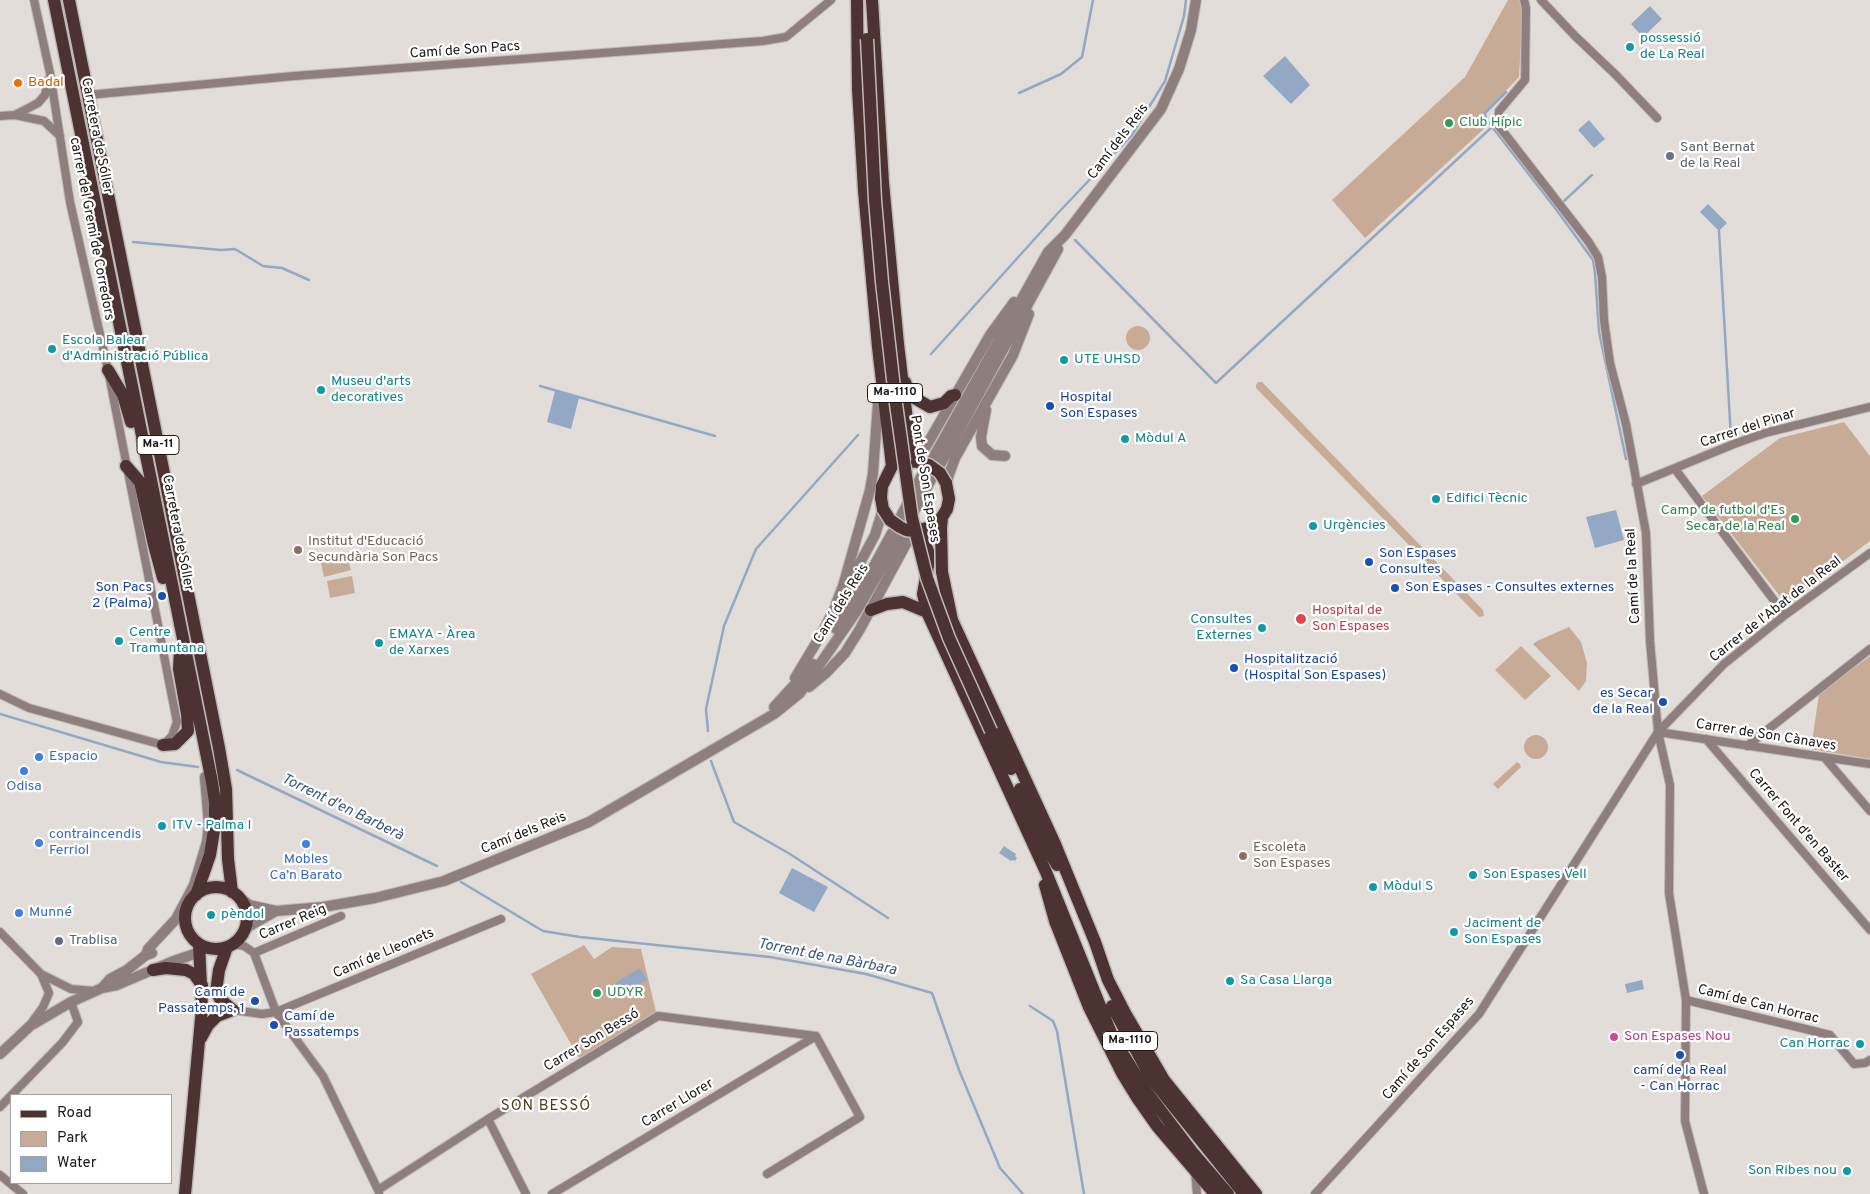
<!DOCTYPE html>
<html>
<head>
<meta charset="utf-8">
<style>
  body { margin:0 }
  #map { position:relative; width:1870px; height:1194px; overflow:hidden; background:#e2ddd9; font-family:Overpass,sans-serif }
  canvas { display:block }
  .legend { position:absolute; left:10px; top:1094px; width:162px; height:90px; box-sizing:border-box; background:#fff; border:1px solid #a3a3a2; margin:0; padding:6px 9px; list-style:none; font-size:15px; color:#1a1816 }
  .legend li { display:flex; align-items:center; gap:10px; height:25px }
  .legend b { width:25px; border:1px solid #a3a3a2 }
</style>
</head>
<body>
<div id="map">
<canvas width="1870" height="1194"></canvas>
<ul class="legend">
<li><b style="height:6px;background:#4d3232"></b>Road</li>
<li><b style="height:14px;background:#c8ab96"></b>Park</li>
<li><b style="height:14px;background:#93a8c4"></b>Water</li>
</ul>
</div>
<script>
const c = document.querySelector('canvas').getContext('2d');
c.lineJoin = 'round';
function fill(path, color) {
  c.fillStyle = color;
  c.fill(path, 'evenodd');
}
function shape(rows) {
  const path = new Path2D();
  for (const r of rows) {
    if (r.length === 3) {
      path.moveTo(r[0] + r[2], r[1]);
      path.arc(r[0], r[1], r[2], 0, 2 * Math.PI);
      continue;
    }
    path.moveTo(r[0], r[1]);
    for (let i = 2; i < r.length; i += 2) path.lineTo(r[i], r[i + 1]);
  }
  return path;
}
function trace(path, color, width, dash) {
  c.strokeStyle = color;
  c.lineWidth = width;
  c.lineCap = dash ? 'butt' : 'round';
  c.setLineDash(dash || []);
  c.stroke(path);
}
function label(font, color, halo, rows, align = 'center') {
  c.font = font + ' Overpass,sans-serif';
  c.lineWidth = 4.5;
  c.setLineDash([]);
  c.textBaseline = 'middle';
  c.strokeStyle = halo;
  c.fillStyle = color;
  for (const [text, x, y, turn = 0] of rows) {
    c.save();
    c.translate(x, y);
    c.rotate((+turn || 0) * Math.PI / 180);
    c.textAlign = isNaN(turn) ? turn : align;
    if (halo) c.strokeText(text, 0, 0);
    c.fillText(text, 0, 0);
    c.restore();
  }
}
const green = shape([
  [1508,0,1521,0,1523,7,1519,77,1479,119,1486,127,1365,238,1332,200,1465,77],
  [1138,338,12],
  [1258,382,1262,382,1483,610,1484,616,1479,617,1256,388,1256,385],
  [1844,422,1870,456,1870,541,1786,604,1702,496,1780,438],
  [346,553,351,570,324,577,320,559],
  [352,576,355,593,330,598,327,581],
  [1569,627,1581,642,1587,663,1586,681,1579,691,1533,644,1537,641],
  [1521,646,1551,676,1525,700,1495,670],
  [1870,656,1870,759,1811,749,1819,694],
  [1536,747,12],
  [1517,762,1520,764,1521,767,1498,789,1493,784],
  [584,945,594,959,612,947,641,949,656,1012,579,1058,531,974]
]);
const water = shape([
  [1650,6,1662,19,1643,37,1631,24],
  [1285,56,1310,85,1291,104,1263,76],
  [1589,120,1605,139,1594,148,1578,130],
  [1708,204,1727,223,1719,231,1700,212],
  [555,391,579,398,571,429,547,422],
  [1616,510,1624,540,1595,548,1586,517],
  [1004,846,1016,854,1015,856,1017,858,1015,861,1013,860,1011,861,999,853],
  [792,868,828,887,814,912,779,893],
  [640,968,647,980,622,995,615,983],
  [1642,980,1644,989,1627,993,1625,984]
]);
const stream = shape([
  [1506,92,1485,113,1486,119,1555,208,1593,260,1595,273,1599,332,1626,459],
  [1019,93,1061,74,1082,57,1093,0],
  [1564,201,1592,175],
  [1719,231,1731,438],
  [1075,240,1216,383,1492,127],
  [133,242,221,250,235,249,263,266,282,268,309,280],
  [931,354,1058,213,1132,135,1165,81,1184,16,1186,0],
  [540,386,715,436],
  [0,714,161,762,198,767],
  [708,731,706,709,724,626,756,549,858,435],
  [711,761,734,822,790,854,888,918],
  [237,770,437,866],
  [461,882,543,931,580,937,770,957,866,974,932,993,959,1070,1000,1168,1023,1194],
  [1030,1006,1053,1021,1057,1031,1084,1194]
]);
const minor = shape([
  [1524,0,1526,8,1525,80,1499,111,1498,125,1588,241,1598,257,1602,277,1604,320,1610,363,1626,424,1646,533,1650,641,1658,732,1670,785,1669,893,1686,1000,1685,1121,1704,1194],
  [1541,0,1575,36,1616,75,1657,118],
  [48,80,45,95,38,103,15,115,44,121,60,136],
  [88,95,294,76,763,41,786,37,831,0],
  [0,116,15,115],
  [1675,469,1785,615],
  [1636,484,1734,444,1765,433,1870,407],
  [0,694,29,708,163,745,172,736,177,722,108,370,70,202,50,73,34,0],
  [1658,732,1870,764],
  [1706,739,1870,930],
  [1747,746,1870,649],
  [1824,757,1870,811],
  [0,932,41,974],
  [233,944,244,946,254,953,276,1012,323,1076,379,1192],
  [254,953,341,916],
  [1686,1000,1830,1035,1854,1064,1865,1063,1870,1060],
  [233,1010,262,1014,276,1012,501,919],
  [30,1025,43,1007,49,993,41,974,71,989,94,991],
  [0,1107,62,1043,78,1022,71,1002],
  [488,1119,526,1194],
  [1195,1171,1197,1194],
  [0,1175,23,1194],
  [378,1190,488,1119,658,1016,816,1036,860,1117,767,1174],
  [552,1194,816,1036],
  [1315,1194,1479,1014,1658,732,1724,664,1785,615,1870,553]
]);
const tertiary = shape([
  [986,410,981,437,982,446,992,455,1005,456],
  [933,458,1048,252,1065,235,1161,109,1179,69,1191,30,1196,0],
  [917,462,990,335,1014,302],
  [941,463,1058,249],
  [946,483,955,458,1013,355,1029,314],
  [911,517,932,478],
  [900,518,923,473],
  [847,587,875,535,883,509],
  [836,604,843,586,870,490,873,473,879,389],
  [836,629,869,575,892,533],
  [795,678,822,633,839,600],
  [809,687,826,673,845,653,860,629,913,531],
  [774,707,813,664],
  [240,898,249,905,276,911,323,907,375,898,444,881,589,822,774,714,800,693,856,612,900,536],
  [246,928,276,911],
  [146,955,148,949,176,919,194,885,207,842,209,825,205,777],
  [102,988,110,979,127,970,146,955,152,953],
  [0,1054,30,1026,71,1002,102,988,117,985,171,962,200,952,206,947]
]);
const primary = shape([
  [54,0,212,782,215,802,215,824,210,855,196,895],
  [69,0,219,748,226,789,228,859,232,892],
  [857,0,858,89,864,190,878,347,892,466,882,486,881,498,883,509],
  [872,0,883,183,898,344,912,462],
  [108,370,123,395,131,422],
  [905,382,911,396,930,407,944,403,951,396,955,395],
  [126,466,140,482,154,545,163,578],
  [942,517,941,528,942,572,952,620,1055,844,1095,942,1108,980,1125,1013,1164,1080,1256,1194],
  [919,530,928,551,928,566,923,594,927,612,1046,872,1113,1038,1143,1087,1193,1153,1228,1194],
  [913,531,927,528,935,524,942,517,947,509,949,499,946,483],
  [871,610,887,604,903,602,927,612],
  [991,731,1011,769],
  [163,745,175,744,188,731,187,714,179,669,180,651],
  [1020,789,1050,853,1057,865],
  [1045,885,1055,921,1089,1007,1122,1073,1138,1099,1157,1126,1215,1194],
  [216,918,31],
  [227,947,219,970,216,992,221,1000,233,1010],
  [153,970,166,968,186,970,194,974,202,985],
  [1112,1006,1151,1078,1244,1194],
  [201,1038,208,1025,217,1016,233,1010],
  [185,1194,202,1008,199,944]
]);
const primaryBridge = shape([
  [867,39,875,200,882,282,895,397,912,518,927,578,949,638,991,731],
  [917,462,929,465,940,473,946,483],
  [883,509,890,520,900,527,906,530,913,531]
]);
const markers = [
  [1630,47,5,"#0f9aa8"],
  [18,83,5,"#e8710a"],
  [1449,123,5,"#2e9e5b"],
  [1670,156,5,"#6b7280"],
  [52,349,5,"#0f9aa8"],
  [1064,360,5,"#0f9aa8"],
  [321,390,5,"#0f9aa8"],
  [1050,406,5,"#1a4fb4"],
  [1125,439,5,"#0f9aa8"],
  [1436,499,5,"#0f9aa8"],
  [1795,519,5,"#2e9e5b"],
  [1313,526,5,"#0f9aa8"],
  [298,550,5,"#8d6e63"],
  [1369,562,5,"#1a4fb4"],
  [1395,588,5,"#1a4fb4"],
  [162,596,5,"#1a4fb4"],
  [1301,619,6,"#e0444e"],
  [1262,628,5,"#0f9aa8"],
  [119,641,5,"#0f9aa8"],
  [379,643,5,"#0f9aa8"],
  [1234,668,5,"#1a4fb4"],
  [1663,702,5,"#1a4fb4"],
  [39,757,5,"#3f7fe0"],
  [24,771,5,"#3f7fe0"],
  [162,826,5,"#0f9aa8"],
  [39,843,5,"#3f7fe0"],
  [306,844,5,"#3f7fe0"],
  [1243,856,5,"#8d6e63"],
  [1473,875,5,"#0f9aa8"],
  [1373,887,5,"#0f9aa8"],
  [19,913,5,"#3f7fe0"],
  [211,915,5,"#0f9aa8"],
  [1454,932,5,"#0f9aa8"],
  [59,941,5,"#5c6f8a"],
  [1230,981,5,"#0f9aa8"],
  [597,993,5,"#2e9e5b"],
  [255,1001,5,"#1a4fb4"],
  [274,1025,5,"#1a4fb4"],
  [1614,1037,5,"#d1479c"],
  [1860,1044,5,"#0f9aa8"],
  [1680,1055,5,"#1a4fb4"],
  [1847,1171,5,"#0f9aa8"]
];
const shields = [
  [895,393,55],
  [158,445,42],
  [1130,1041,55]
];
const shieldNames = [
  ["Ma-1110",895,393],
  ["Ma-11",158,445],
  ["Ma-1110",1130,1041]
];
const cultureNames = [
  ["possessió",1640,39],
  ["de La Real",1640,55],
  ["Escola Balear",62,341],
  ["d'Administració Pública",62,357],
  ["UTE UHSD",1074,360],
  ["Museu d'arts",331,382],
  ["decoratives",331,398],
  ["Mòdul A",1135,439],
  ["Edifici Tècnic",1446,499],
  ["Urgències",1323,526],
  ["Consultes",1252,620,"right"],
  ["Externes",1252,636,"right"],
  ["Centre",129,633],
  ["Tramuntana",129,649],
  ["EMAYA - Àrea",389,635],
  ["de Xarxes",389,651],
  ["ITV - Palma I",172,826],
  ["Son Espases Vell",1483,875],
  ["Mòdul S",1383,887],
  ["pèndol",221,915],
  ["Jaciment de",1464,924],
  ["Son Espases",1464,940],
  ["Sa Casa Llarga",1240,981],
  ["Can Horrac",1850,1044,"right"],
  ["Son Ribes nou",1837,1171,"right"]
];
const streetNames = [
  ["Camí de Son Pacs",465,51,-4],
  ["Carretera de Sóller",96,136,79],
  ["Camí dels Reis",1119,142,-53],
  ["carrer del Gremi de Corredors",91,229,79],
  ["Carrer del Pinar",1748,429,-18],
  ["Pont de Son Espases",924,479,81],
  ["Carretera de Sóller",177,533,79],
  ["Camí de la Real",1634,576,-93],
  ["Camí dels Reis",842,604,-58],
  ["Carrer de l'Abat de la Real",1776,610,-38],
  ["Carrer de Son Cànaves",1766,736,9],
  ["Carrer Font d'en Baster",1798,826,49],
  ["Camí dels Reis",524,834,-22],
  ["Carrer Reig",293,923,-23],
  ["Camí de Lleonets",384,954,-23],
  ["Camí de Can Horrac",1758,1005,14],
  ["Carrer Son Bessó",592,1041,-31],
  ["Camí de Son Espases",1429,1049,-49],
  ["Carrer Llorer",678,1104,-31]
];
const foodNames = [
  ["Badal",28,83]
];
const leisureNames = [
  ["Club Hípic",1459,123],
  ["Camp de futbol d'Es",1785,511,"right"],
  ["Secar de la Real",1785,527,"right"],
  ["UDYR",607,993]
];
const worshipNames = [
  ["Sant Bernat",1680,148],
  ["de la Real",1680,164]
];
const transitNames = [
  ["Hospital",1060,398],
  ["Son Espases",1060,414],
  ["Son Espases",1379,554],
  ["Consultes",1379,570],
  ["Son Pacs",152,588,"right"],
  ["2 (Palma)",152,604,"right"],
  ["Son Espases - Consultes externes",1405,588],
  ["Hospitalització",1244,660],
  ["(Hospital Son Espases)",1244,676],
  ["es Secar",1653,694,"right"],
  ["de la Real",1653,710,"right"],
  ["Camí de",245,993,"right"],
  ["Passatemps, 1",245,1009,"right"],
  ["Camí de",284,1017],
  ["Passatemps",284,1033],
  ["camí de la Real",1680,1071,"center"],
  ["- Can Horrac",1680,1087,"center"]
];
const educationNames = [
  ["Institut d'Educació",308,542],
  ["Secundària Son Pacs",308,558],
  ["Escoleta",1253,848],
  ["Son Espases",1253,864]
];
const healthNames = [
  ["Hospital de",1312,611],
  ["Son Espases",1312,627]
];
const shopNames = [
  ["Espacio",49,757],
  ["Odisa",24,787,"center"],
  ["contraincendis",49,835],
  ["Ferriol",49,851],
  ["Mobles",306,860,"center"],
  ["Ca’n Barato",306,876,"center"],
  ["Munné",29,913]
];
const serviceNames = [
  ["Trablisa",69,941]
];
const hotelNames = [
  ["Son Espases Nou",1624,1037]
];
const waterNames = [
  ["Torrent d'en Barberà",342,808,26],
  ["Torrent de na Bàrbara",827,958,11]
];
const neighbourhoodNames = [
  ["SON BESSÓ",546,1107]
];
fill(green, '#c8ab96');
fill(water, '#93a8c4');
trace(stream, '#93a8c4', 2.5);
trace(minor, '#bebab6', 10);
trace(tertiary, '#bebab6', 12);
trace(primary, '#bebab6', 15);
trace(minor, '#8f7e7e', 8);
trace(tertiary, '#8f7e7e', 10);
trace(primary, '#4d3232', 12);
trace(primaryBridge, '#bebab6', 15, []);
trace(primaryBridge, '#4d3232', 12);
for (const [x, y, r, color] of markers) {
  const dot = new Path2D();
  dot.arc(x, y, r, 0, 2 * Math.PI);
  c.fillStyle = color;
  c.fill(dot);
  trace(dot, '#fff', 2);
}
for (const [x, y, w] of shields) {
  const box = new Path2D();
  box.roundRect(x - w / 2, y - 9.5, w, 19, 4);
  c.fillStyle = '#fff';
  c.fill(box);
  trace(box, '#1a1816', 1);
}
label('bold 12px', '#1a1816', null, shieldNames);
label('14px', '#0d838f', '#fff', cultureNames, 'left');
label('14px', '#1a1816', '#fff', streetNames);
label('14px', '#c56008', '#fff', foodNames, 'left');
label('14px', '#27864d', '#fff', leisureNames, 'left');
label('14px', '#5b616d', '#fff', worshipNames, 'left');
label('14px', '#164399', '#fff', transitNames, 'left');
label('14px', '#785e54', '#fff', educationNames, 'left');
label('14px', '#be3a42', '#fff', healthNames, 'left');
label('14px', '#366cbe', '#fff', shopNames, 'left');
label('14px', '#4e5e75', '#fff', serviceNames, 'left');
label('14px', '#b23c85', '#fff', hotelNames, 'left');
label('italic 15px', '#36557e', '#fff', waterNames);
c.letterSpacing = '1px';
label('15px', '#4f3d17', '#fff', neighbourhoodNames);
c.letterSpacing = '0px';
</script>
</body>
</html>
